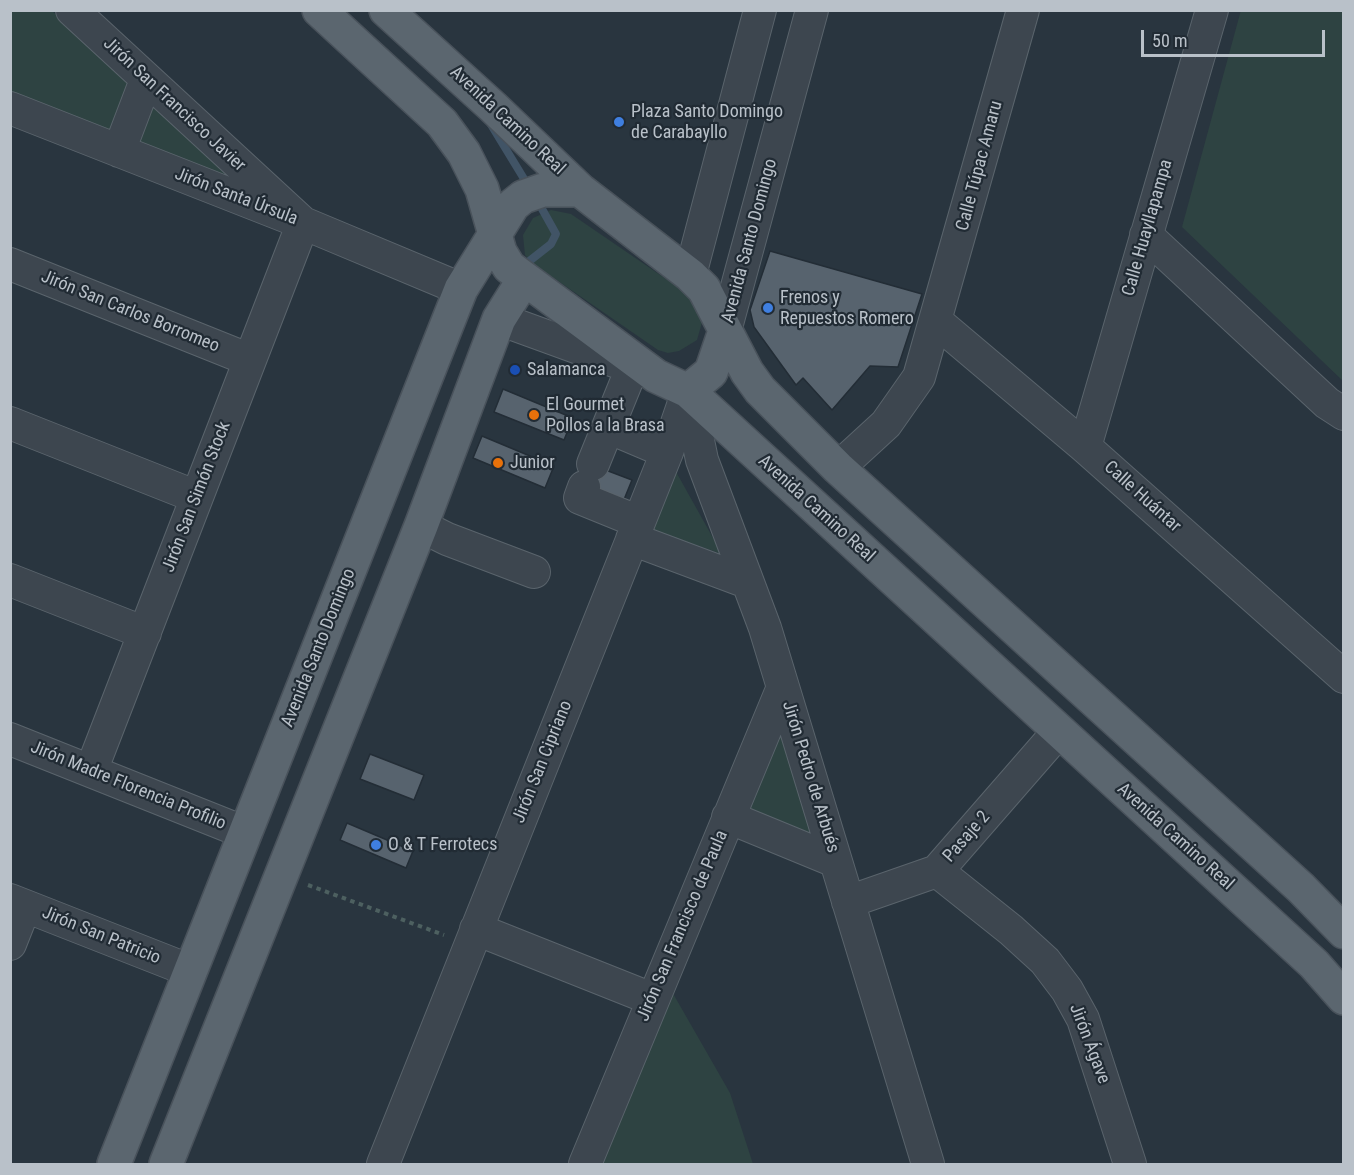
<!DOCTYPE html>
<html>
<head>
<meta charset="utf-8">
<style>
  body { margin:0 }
  #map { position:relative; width:1354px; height:1175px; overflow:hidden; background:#29353f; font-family:"Roboto Condensed",sans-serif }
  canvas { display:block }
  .frame { position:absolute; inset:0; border:12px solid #b9c1c9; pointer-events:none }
  .scale { position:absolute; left:1141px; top:30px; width:184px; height:27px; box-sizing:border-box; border:3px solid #b9c1c9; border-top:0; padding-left:8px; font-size:18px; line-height:21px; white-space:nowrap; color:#b9c1c9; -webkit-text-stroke:4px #212b34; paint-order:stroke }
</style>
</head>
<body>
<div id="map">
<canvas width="1354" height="1175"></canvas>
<div class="frame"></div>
<div class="scale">50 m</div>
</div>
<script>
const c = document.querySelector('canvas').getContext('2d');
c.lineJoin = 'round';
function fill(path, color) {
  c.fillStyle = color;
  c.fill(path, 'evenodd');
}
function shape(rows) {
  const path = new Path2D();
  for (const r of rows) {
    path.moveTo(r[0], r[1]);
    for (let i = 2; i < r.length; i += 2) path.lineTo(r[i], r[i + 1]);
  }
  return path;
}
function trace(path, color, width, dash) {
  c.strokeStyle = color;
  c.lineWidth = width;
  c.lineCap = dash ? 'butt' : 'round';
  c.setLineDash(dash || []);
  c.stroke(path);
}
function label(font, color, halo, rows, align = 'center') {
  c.font = font + ' "Roboto Condensed",sans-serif';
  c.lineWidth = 4.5;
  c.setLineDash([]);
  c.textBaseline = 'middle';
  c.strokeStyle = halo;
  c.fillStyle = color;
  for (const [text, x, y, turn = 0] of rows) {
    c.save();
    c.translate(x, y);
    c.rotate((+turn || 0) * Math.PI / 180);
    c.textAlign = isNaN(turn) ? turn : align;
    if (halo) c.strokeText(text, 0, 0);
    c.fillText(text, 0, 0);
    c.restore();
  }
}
const green = shape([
  [1241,10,1343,11,1343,381,1182,227],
  [10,11,52,11,253,190,11,99],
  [551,210,571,214,688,294,703,319,697,340,679,351,668,353,658,350,532,263,525,255,523,235,533,218],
  [675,470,722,554,650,529],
  [779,732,815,841,743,811],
  [671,990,730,1093,753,1164,601,1164]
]);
const stream = shape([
  [490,123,529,187],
  [523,266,551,244,556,234,537,200]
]);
const building = shape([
  [770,251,922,294,898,367,870,366,832,410,803,378,796,385,754,327,750,310,770,251],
  [503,389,573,418,564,440,494,412,503,389],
  [482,436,554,466,545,488,473,458,482,436],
  [582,461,632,480,623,502,573,483,582,461],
  [370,754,424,775,414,800,360,779,370,754],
  [347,823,413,851,406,868,340,840,347,823]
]);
const path = shape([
  [308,885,444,935]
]);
const minor = shape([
  [72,10,303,223,91,771],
  [10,108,303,223,461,289],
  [119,151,146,80],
  [1146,235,1327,403,1344,414],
  [10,264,250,360],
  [690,275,760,10],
  [499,319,642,371],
  [937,322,1085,447,1344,677],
  [725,331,812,10],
  [688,392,702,460,765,628,928,1164],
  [10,423,197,497],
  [608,427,667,452],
  [1085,447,1212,10],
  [593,464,632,368],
  [838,468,886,424,919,377,1023,10],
  [584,487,580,498,639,522],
  [421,526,447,539,534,572],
  [632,539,747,582],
  [10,580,145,633],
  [10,739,246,833],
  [728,817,835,861],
  [937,871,1011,930,1045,961,1067,990,1083,1019,1130,1164],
  [10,900,191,971],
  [848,902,937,871,1059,731],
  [476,929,652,999],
  [10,944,25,906],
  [383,1164,667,452,688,391],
  [585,1164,783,687]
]);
const major = shape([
  [319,10,442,123,464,153,482,189,500,252,509,267,656,376,688,391,1314,964,1344,998],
  [386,10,493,107,580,190,690,275,704,289,747,372,760,390,838,468,1301,888,1344,932],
  [688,391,711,372,725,331],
  [114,1164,461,289,513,205,523,197,543,190,580,190],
  [166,1164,421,526,499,319,524,279]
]);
const markers = [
  [619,122,6,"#3f7fe0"],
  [768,308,6,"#3f7fe0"],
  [515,370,6,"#1a4fb4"],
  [534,415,6,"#e8710a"],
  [498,463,6,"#e8710a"],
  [376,845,6,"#3f7fe0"]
];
const streetNames = [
  ["Jirón San Francisco Javier",174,105,43],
  ["Avenida Camino Real",507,121,43],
  ["Calle Túpac Amaru",980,166,-75],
  ["Jirón Santa Úrsula",236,197,21],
  ["Calle Huayllapampa",1148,228,-74],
  ["Avenida Santo Domingo",750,241,-75],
  ["Jirón San Carlos Borromeo",130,312,22],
  ["Jirón San Simón Stock",197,497,-69],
  ["Calle Huántar",1142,497,42],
  ["Avenida Camino Real",816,509,42],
  ["Avenida Santo Domingo",319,648,-68],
  ["Jirón San Cipriano",543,762,-68],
  ["Jirón Pedro de Arbués",810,777,73],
  ["Jirón Madre Florencia Profilio",128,786,22],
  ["Pasaje 2",967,837,-49],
  ["Avenida Camino Real",1175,837,42],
  ["Jirón San Francisco de Paula",683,926,-67],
  ["Jirón San Patricio",101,936,22],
  ["Jirón Ágave",1089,1044,69]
];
const poiNames = [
  ["Plaza Santo Domingo",631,112],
  ["de Carabayllo",631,133],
  ["Frenos y",780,298],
  ["Repuestos Romero",780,319],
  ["Salamanca",527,370],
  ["El Gourmet",546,405],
  ["Pollos a la Brasa",546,426],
  ["Junior",510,463],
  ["O & T Ferrotecs",388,845]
];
fill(green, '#2e4342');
trace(stream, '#415466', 8);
fill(building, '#57636e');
trace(building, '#232d36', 1.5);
trace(minor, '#5a646c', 34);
trace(major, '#49525b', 36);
trace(path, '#4d6060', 4, [4.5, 4.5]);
trace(minor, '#3d464f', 32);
trace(major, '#5b666f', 33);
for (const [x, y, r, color] of markers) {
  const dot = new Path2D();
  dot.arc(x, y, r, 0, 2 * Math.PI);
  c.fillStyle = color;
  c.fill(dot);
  trace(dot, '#212b34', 2);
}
label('18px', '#b9c1c9', '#212b34', streetNames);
label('18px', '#b9c1c9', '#212b34', poiNames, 'left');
</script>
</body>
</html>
